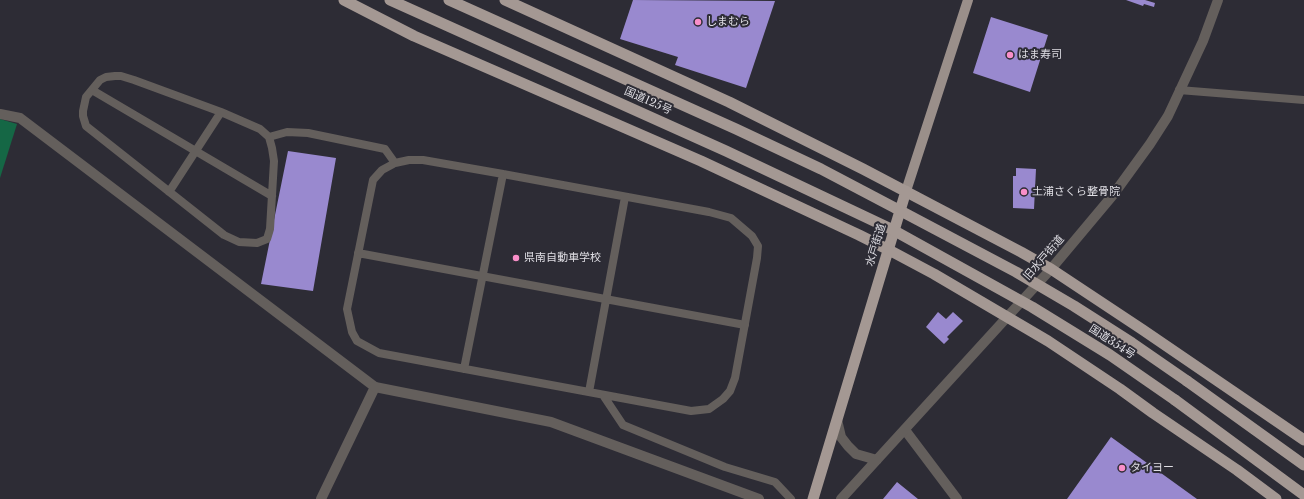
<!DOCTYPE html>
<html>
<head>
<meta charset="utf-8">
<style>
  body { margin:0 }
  canvas { display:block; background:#2d2c35 }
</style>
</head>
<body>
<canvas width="1304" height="499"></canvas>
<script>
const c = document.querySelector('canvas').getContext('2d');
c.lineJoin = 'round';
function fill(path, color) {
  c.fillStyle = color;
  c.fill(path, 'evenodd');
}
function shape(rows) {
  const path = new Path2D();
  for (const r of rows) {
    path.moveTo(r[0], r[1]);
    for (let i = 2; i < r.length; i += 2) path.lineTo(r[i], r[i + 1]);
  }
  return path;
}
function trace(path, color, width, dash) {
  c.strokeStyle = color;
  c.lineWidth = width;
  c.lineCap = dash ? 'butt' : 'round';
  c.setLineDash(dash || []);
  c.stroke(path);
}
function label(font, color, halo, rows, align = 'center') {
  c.font = font + ' "Libre Baskerville","Noto Sans JP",serif';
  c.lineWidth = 4;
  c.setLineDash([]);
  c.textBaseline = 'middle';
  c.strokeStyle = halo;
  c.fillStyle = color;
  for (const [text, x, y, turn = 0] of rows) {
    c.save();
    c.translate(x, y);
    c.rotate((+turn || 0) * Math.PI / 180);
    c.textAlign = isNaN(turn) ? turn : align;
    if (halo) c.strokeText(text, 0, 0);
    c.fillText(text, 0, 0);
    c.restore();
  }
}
const green = shape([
  [0,119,17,124,0,178]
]);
const building = shape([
  [633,0,775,1,746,88,675,65,678,57,620,39],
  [1126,0,1145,0,1155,3,1154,7,1144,4,1143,6],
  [991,17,1048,35,1030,92,973,73],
  [288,151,336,158,313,291,261,284],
  [1016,168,1036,169,1034,209,1013,208,1013,176,1016,176],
  [938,312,946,319,953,312,963,321,947,337,949,339,944,344,926,327],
  [1111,437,1197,499,1067,499],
  [897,482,918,499,883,499]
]);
const service = shape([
  [115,76,121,76,134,80,221,112,260,129,269,137,272,148,274,161,270,229,267,239,257,243,239,242,224,235,86,126,83,116,83,111,86,97,100,80,106,77,115,76],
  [92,90,272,196],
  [1179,90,1304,100],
  [269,137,287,132,308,133,385,149,395,163],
  [409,160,423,160,503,174,709,212,731,218,752,236,758,246,757,258,735,378,730,391,723,399,709,409,691,411,379,353,357,341,352,332,347,309,373,180,382,170,395,163,409,160],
  [169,192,221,112],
  [358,253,745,325],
  [464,369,503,174],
  [589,392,625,197],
  [603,395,623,425,725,467,775,482,791,499]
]);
const minor = shape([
  [0,114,20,118,375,387,321,499],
  [905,430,957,499]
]);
const tertiary = shape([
  [375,387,551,422,759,499],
  [837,420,841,437,848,446,856,454,877,460],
  [841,499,1051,269,1113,195,1150,144,1168,116,1203,41,1218,0]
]);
const primary = shape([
  [906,191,968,0]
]);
const trunk = shape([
  [344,0,414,36,701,161,859,235,889,250,934,274,1048,341,1120,389,1153,413,1237,470,1276,499],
  [390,0,726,151,893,230],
  [449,0,736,129,821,169,897,209],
  [505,0,729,102,863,169,1021,252,1051,269,1143,330,1304,440],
  [1187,381,1304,465],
  [1175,400,1304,495],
  [813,499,906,191]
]);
const trunkBridge = shape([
  [897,209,1016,272,1074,306,1132,343,1187,381],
  [893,230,1032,307,1110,355,1175,400]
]);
const markers = [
  [698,22,4,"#f98fc9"],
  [1010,55,4,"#f98fc9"],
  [1024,192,4,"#f98fc9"],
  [516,258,4,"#f98fc9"],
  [1122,468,4,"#f98fc9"]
];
const poiNames = [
  ["しまむら",706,22],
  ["はま寿司",1018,55],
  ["土浦さくら整骨院",1032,192],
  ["県南自動車学校",524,258],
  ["タイヨー",1130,468]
];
const streetNames = [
  ["国道125号",648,101,24],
  ["水戸街道",876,245,-73],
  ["旧水戸街道",1044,258,-49],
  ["国道354号",1112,342,33]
];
fill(green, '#156745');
fill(building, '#9989cf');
trace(service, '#645f5c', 8);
trace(minor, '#645f5c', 10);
trace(tertiary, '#645f5c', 10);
trace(primary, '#9a8f8a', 10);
trace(trunk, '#a49893', 11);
trace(trunkBridge, '#a49893', 11);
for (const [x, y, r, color] of markers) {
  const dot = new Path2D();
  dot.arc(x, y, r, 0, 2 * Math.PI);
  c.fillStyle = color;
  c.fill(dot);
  trace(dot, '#2d2c35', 1.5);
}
label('11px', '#dfdee4', '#2d2c35', poiNames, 'left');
label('11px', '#dfdee4', '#2d2c35', streetNames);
</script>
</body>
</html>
